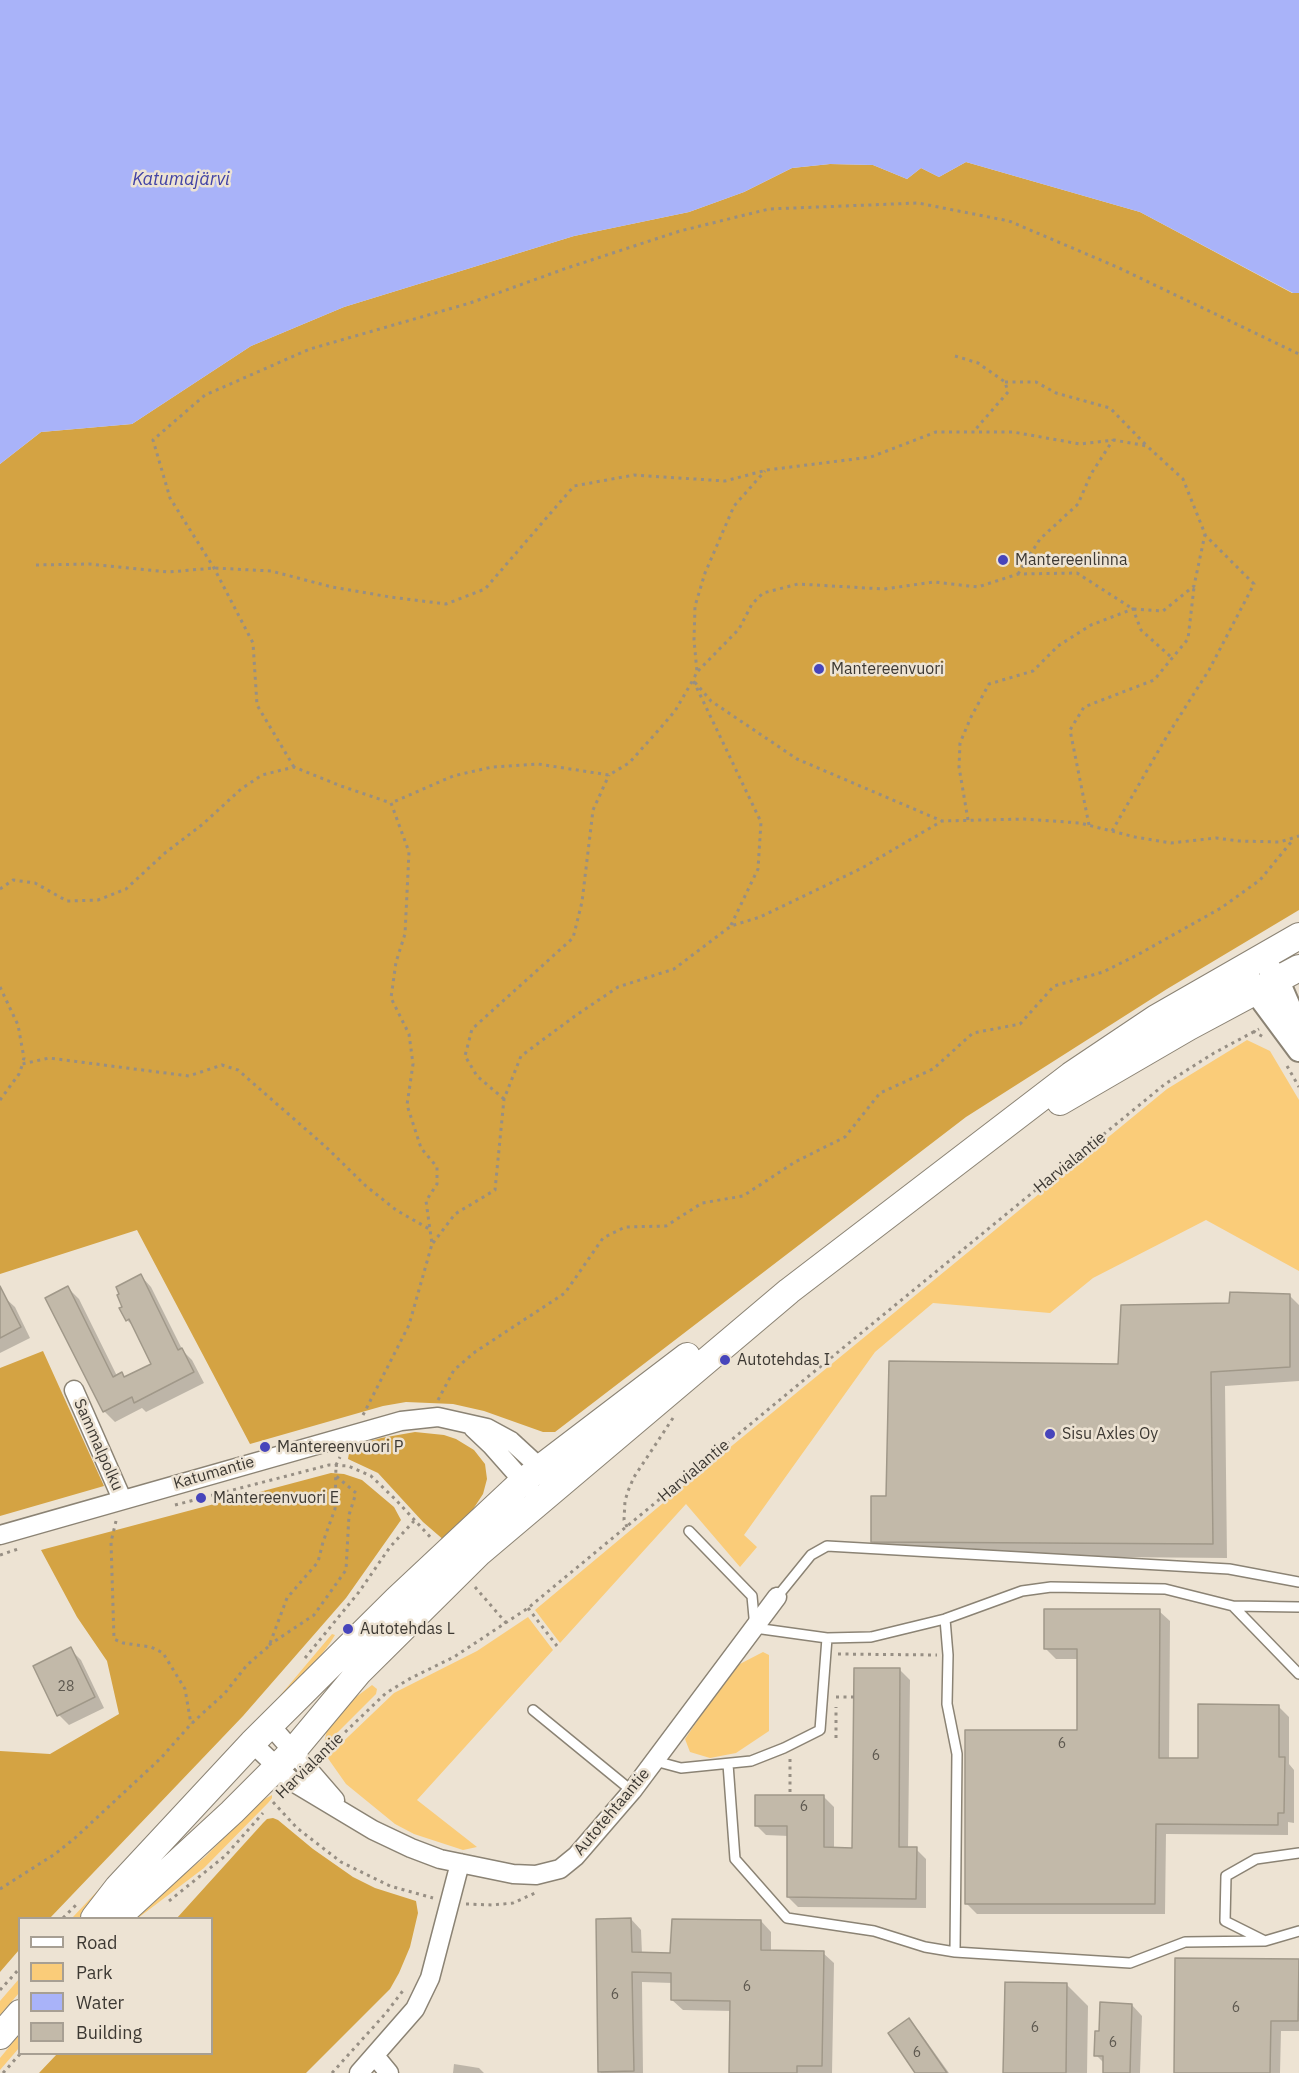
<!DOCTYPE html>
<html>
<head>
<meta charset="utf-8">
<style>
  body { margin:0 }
  #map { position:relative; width:1299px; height:2073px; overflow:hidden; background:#ede3d3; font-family:"IBM Plex Sans",sans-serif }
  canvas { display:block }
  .legend { position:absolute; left:18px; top:1917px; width:195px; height:138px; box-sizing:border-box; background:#ede3d3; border:2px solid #a79f93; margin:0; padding:8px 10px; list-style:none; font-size:18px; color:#3d3933 }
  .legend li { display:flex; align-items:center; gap:12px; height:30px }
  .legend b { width:30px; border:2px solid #a79f93 }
</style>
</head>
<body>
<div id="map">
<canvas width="1299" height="2073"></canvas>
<ul class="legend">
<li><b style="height:8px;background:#fff"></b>Road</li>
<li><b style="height:16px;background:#facc79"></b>Park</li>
<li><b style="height:16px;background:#a9b3f9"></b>Water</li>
<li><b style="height:16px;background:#c2b9a9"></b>Building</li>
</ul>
</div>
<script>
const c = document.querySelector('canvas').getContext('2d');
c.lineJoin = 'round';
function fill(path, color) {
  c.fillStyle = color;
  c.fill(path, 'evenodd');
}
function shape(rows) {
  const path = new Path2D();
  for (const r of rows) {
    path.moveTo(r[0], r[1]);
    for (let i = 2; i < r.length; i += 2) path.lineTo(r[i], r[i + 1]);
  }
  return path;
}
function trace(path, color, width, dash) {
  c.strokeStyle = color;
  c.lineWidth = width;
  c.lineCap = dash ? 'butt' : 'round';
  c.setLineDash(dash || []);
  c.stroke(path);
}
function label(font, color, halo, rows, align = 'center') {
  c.font = font + ' "IBM Plex Sans",sans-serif';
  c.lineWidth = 5;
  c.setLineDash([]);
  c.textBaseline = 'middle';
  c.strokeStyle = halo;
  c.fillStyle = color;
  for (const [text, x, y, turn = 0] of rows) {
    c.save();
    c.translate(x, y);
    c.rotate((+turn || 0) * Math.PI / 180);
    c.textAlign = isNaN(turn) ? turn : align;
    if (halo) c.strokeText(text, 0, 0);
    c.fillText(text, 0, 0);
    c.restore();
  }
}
const green = shape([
  [1247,1040,1270,1051,1299,1100,1299,1271,1206,1220,1093,1278,1050,1313,933,1303,875,1352,744,1535,757,1547,740,1567,686,1504,560,1643,535,1610,717,1458,1167,1089],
  [528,1617,553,1650,417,1800,477,1847,463,1850,414,1834,395,1824,346,1784,327,1757,394,1693,477,1651],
  [332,1634,335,1635,330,1643,303,1680,84,1918,72,1918,273,1704],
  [763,1652,769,1655,769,1731,736,1753,710,1758,690,1752,685,1739,734,1667],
  [372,1685,377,1689,376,1694,329,1741,324,1743,327,1730,348,1703],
  [272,1795,272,1798,268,1803,204,1868,138,1918,130,1918,205,1857,259,1802],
  [19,1979,19,1993,0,2015,0,2001],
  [19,2035,19,2048,0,2070,0,2058]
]);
const forest = shape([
  [966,162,1140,212,1292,293,1299,293,1299,910,1167,989,966,1117,555,1432,543,1432,484,1411,453,1404,406,1402,383,1406,250,1444,137,1230,0,1274,0,464,41,432,132,424,251,346,344,307,574,236,689,212,744,192,792,168,830,164,873,165,907,179,921,168,939,177],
  [43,1351,104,1486,0,1516,0,1368],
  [415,1432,444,1435,456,1439,474,1450,485,1464,487,1479,483,1494,468,1517,445,1541,423,1522,378,1473,348,1459,350,1447,381,1438],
  [331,1473,344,1474,362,1480,394,1507,401,1520,346,1598,243,1716,50,1918,20,1918,19,1950,0,1972,0,1751,50,1754,119,1714,107,1661,77,1617,41,1550],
  [273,1818,278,1820,313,1849,353,1877,375,1888,416,1901,418,1913,410,1947,399,1973,390,1989,306,2073,39,2073,57,2054,212,2054,212,1918,177,1918,263,1823,267,1819]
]);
const water = shape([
  [0,0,1299,0,1299,293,1293,293,1140,212,966,162,939,177,921,168,907,179,873,165,830,164,792,168,744,192,689,212,574,236,344,307,251,346,132,424,41,432,0,464]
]);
const shadow = shape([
  [141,1276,151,1287,183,1351,192,1360,204,1383,146,1412,142,1408,115,1422,104,1411,68,1288,79,1299,117,1376,121,1374,125,1378,153,1364,135,1328,127,1320,124,1307],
  [1290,1296,1299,1305,1299,1381,1225,1386,1227,1558,887,1555,872,1541,887,1498,1119,1366,1231,1305],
  [4,1297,15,1307,30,1338,0,1353,0,1299],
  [1159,1611,1170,1621,1169,1759,1200,1759,1278,1706,1289,1717,1289,1764,1294,1770,1294,1823,1288,1822,1288,1835,1166,1834,1165,1914,977,1914,966,1903,1078,1732,1079,1659,1056,1659,1045,1648],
  [70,1649,81,1660,104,1708,69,1725,58,1714],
  [900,1670,910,1680,908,1849,916,1849,926,1859,926,1908,798,1907,788,1897,789,1836,766,1835,756,1825,824,1797,834,1807,834,1849,854,1849],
  [631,1919,641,1930,642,1954,672,1954,761,1921,771,1932,771,1952,823,1953,834,1963,832,2073,731,2073,732,2011,683,2010,672,2000,672,1983,642,1982,643,2073,601,2073,600,2072],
  [1299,1960,1299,2031,1281,2031,1280,2073,1176,2073],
  [1066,1984,1088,2006,1087,2073,1005,2073],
  [1132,2005,1142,2016,1140,2073,1105,2073,1105,2064,1096,2055,1101,2033],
  [909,2020,919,2031,949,2073,917,2073],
  [454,2064,479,2068,484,2073,453,2073]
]);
const building = shape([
  [141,1274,178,1350,182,1348,194,1372,134,1403,132,1397,103,1412,45,1298,68,1286,113,1377,122,1372,124,1377,151,1364,129,1319,126,1321,119,1308,122,1307,117,1295,119,1294,116,1287,141,1274],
  [0,1286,21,1327,0,1338,0,1286],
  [1230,1292,1290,1294,1290,1367,1211,1372,1213,1544,871,1542,871,1496,886,1496,889,1361,1118,1364,1121,1305,1229,1303,1230,1292],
  [1044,1609,1160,1609,1159,1758,1198,1758,1198,1704,1279,1705,1279,1757,1285,1757,1284,1813,1278,1813,1278,1825,1156,1824,1155,1904,965,1904,965,1730,1077,1730,1077,1649,1044,1649,1044,1609],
  [71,1647,95,1697,57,1716,33,1666,71,1647],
  [854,1668,900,1668,899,1847,917,1847,916,1899,787,1897,787,1826,755,1826,755,1795,824,1795,824,1847,852,1848,854,1668],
  [631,1918,632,1952,670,1953,672,1919,761,1920,761,1950,824,1951,822,2066,797,2066,797,2073,729,2073,730,2001,671,2000,671,1973,632,1972,634,2071,598,2072,596,1919,631,1918],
  [1175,1958,1299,1959,1298,2021,1271,2021,1270,2073,1174,2073,1175,1958],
  [1005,1982,1067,1983,1066,2073,1003,2073,1005,1982],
  [1100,2002,1132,2004,1130,2073,1103,2073,1103,2056,1094,2056,1095,2031,1099,2031,1100,2002],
  [909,2018,947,2073,915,2073,888,2033,909,2018]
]);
const path = shape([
  [955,356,978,363,1005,382,1008,392,974,431],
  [1005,382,1036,382,1056,393,1110,408,1146,445],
  [36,565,89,564,169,572,214,568,271,571,332,587,390,597,446,604,485,589,574,486,634,475,725,481,767,470,871,457,936,432,1013,432,1080,444,1114,440,1147,446,1183,479,1205,534,1194,586,1163,611,1133,609,1077,573,1018,574,978,587,934,582,884,589,798,584,763,593,752,604,739,629,697,672],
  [1018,574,1040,539,1078,504,1091,474,1113,440],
  [294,767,257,705,253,643,214,568,170,498,153,440,205,395,310,349,470,303,567,268,680,231,769,209,918,203,1009,221,1117,267,1299,354],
  [968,820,959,767,960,743,971,717,989,684,1033,671,1058,646,1091,625,1133,609,1141,630,1172,658],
  [1089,825,1070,730,1084,707,1154,680,1188,639,1194,587],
  [1112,831,1167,736,1209,670,1254,584,1205,535],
  [0,889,13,880,35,883,67,901,98,900,126,889,165,853,203,824,241,789,262,775,294,767,341,786,391,803],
  [731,925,758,869,761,822,693,680,697,672,694,640,695,606,705,573,734,506,765,471],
  [0,987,18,1025,24,1058,22,1064,49,1058,189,1076,222,1065,238,1070,326,1147,366,1186,396,1210,431,1230],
  [1253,1031,1265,1038],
  [1287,1066,1299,1087],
  [504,1099,477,1076,465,1056,472,1029,573,938,582,902,593,810,609,775],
  [0,1100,19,1074,23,1063],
  [433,1243,455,1214,495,1190,504,1099,521,1056,575,1016,618,987,674,969,731,926,760,917,862,868,942,821],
  [438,1400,454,1370,475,1352,565,1293,603,1238,625,1227,666,1226,702,1203,743,1196,795,1162,845,1137,880,1093,933,1069,973,1033,1020,1024,1054,986,1103,972,1139,954,1221,908,1260,880,1292,841],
  [363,1415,409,1325,432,1244,426,1201,437,1184,437,1167,421,1148,407,1105,413,1064,409,1034,391,998,396,962,405,934,409,852,391,803,453,776,492,767,538,764,609,775,629,763,656,733,675,711,693,680,711,701,797,759,942,821,1024,819,1080,823,1135,837,1171,843,1216,838,1239,841,1280,842,1299,836],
  [175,1505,329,1465,348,1466,371,1476,395,1499,432,1539],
  [116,1521,111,1542,114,1639,123,1643,151,1647,163,1653,185,1689,191,1724],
  [627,1527,624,1520,625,1501,628,1491,634,1477,673,1418],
  [0,1555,18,1549],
  [475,1587,507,1624],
  [528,1608,557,1646],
  [269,1645,314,1615,346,1570,349,1515,356,1493,336,1476],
  [838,1654,937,1655],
  [305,1658,359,1592,390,1547,414,1521],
  [836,1697,854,1697],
  [836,1738,836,1707],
  [318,1758,386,1693,411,1678,454,1657,528,1608,799,1384,1165,1084,1214,1053,1259,1029],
  [790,1759,790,1795],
  [273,1802,297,1828,341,1862,390,1886,433,1898],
  [0,1889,55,1854,75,1838,161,1758,191,1724,225,1693,247,1665,269,1646,287,1598,318,1562,323,1542,335,1509,336,1465,340,1457],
  [169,1901,225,1856,263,1813],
  [466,1904,492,1905,513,1903,535,1893],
  [63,1918,76,1905],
  [0,1990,20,1968],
  [3,2073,20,2054],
  [332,2073,386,2013,405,1988]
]);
const service = shape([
  [777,1597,811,1555,827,1546,1229,1569,1299,1582],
  [1233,1606,1299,1607],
  [945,1619,948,1655,947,1704,957,1754,955,1952],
  [827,1638,871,1637,945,1619,1022,1591,1051,1587,1165,1589,1233,1606,1299,1674],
  [533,1710,632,1791],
  [655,1761,681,1768,751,1761,784,1748,820,1730,827,1638,755,1628,752,1596,689,1531],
  [728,1764,735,1859,787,1918,874,1931,925,1947,955,1952,1130,1963,1185,1942,1265,1941],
  [1299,1853,1256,1859,1226,1876,1225,1921,1265,1941,1299,1931]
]);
const minor = shape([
  [74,1390,122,1499],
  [473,1428,492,1446,530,1489],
  [0,1535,401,1421,438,1417,487,1428,511,1441,549,1476],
  [271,1726,335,1800],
  [252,1743,293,1782,373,1830,411,1848,440,1859,513,1874,536,1875,560,1869,576,1856,632,1791,777,1597],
  [375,2056,389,2073],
  [359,2073,415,2009,430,1978,460,1863]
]);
const tertiary = shape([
  [1268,966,1278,981,1299,1030],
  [1248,977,1256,992,1299,1050]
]);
const secondary = shape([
  [1060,1102,1189,1027,1299,968],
  [94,1918,118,1887,252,1743,397,1599,523,1481,687,1356],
  [117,1918,232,1812,293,1751,359,1672,479,1553,789,1291,1071,1075,1156,1018,1299,936],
  [0,2036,20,2013]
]);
const markers = [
  [1003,560,6,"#4745bb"],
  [819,669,6,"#4745bb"],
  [725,1360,6,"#4745bb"],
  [1050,1434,6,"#4745bb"],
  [265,1447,6,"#4745bb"],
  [201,1498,6,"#4745bb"],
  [348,1629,6,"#4745bb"]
];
const numberNames = [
  ["28",66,1687],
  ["6",1062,1744],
  ["6",876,1756],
  ["6",804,1807],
  ["6",747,1987],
  ["6",615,1995],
  ["6",1236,2008],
  ["6",1035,2028],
  ["6",1113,2043],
  ["6",917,2053]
];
const poiNames = [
  ["Mantereenlinna",1015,560],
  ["Mantereenvuori",831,669],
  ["Autotehdas I",737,1360],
  ["Sisu Axles Oy",1062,1434],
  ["Mantereenvuori P",277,1447],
  ["Mantereenvuori E",213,1498],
  ["Autotehdas L",360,1629]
];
const streetNames = [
  ["Harvialantie",1070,1163,-39],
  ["Sammalpolku",98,1445,66],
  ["Harvialantie",694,1471,-40],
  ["Katumantie",214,1473,-16],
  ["Harvialantie",310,1766,-44],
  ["Autotehtaantie",612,1812,-50]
];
const waterNames = [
  ["Katumajärvi",181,180]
];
fill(green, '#facc79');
fill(forest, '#d4a343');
fill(water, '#a9b3f9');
fill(shadow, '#0003');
fill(building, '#c2b9a9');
trace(building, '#a09889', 1.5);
trace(service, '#8b8374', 12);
trace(minor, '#8b8374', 21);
trace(tertiary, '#8b8374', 26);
trace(secondary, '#8b8374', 28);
trace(path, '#978f84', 3, [3, 4.5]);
trace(service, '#fff', 9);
trace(minor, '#fff', 18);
trace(tertiary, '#fff', 22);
trace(secondary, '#fff', 26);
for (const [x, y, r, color] of markers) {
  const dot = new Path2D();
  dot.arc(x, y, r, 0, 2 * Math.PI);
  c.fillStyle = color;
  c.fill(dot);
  trace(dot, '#ede3d3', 2);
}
label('14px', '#5e5950', null, numberNames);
label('16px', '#3d3933', '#ede3d3', poiNames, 'left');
label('16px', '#3d3933', '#ede3d3', streetNames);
label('italic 18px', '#4142a5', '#ede3d3', waterNames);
</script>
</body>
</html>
